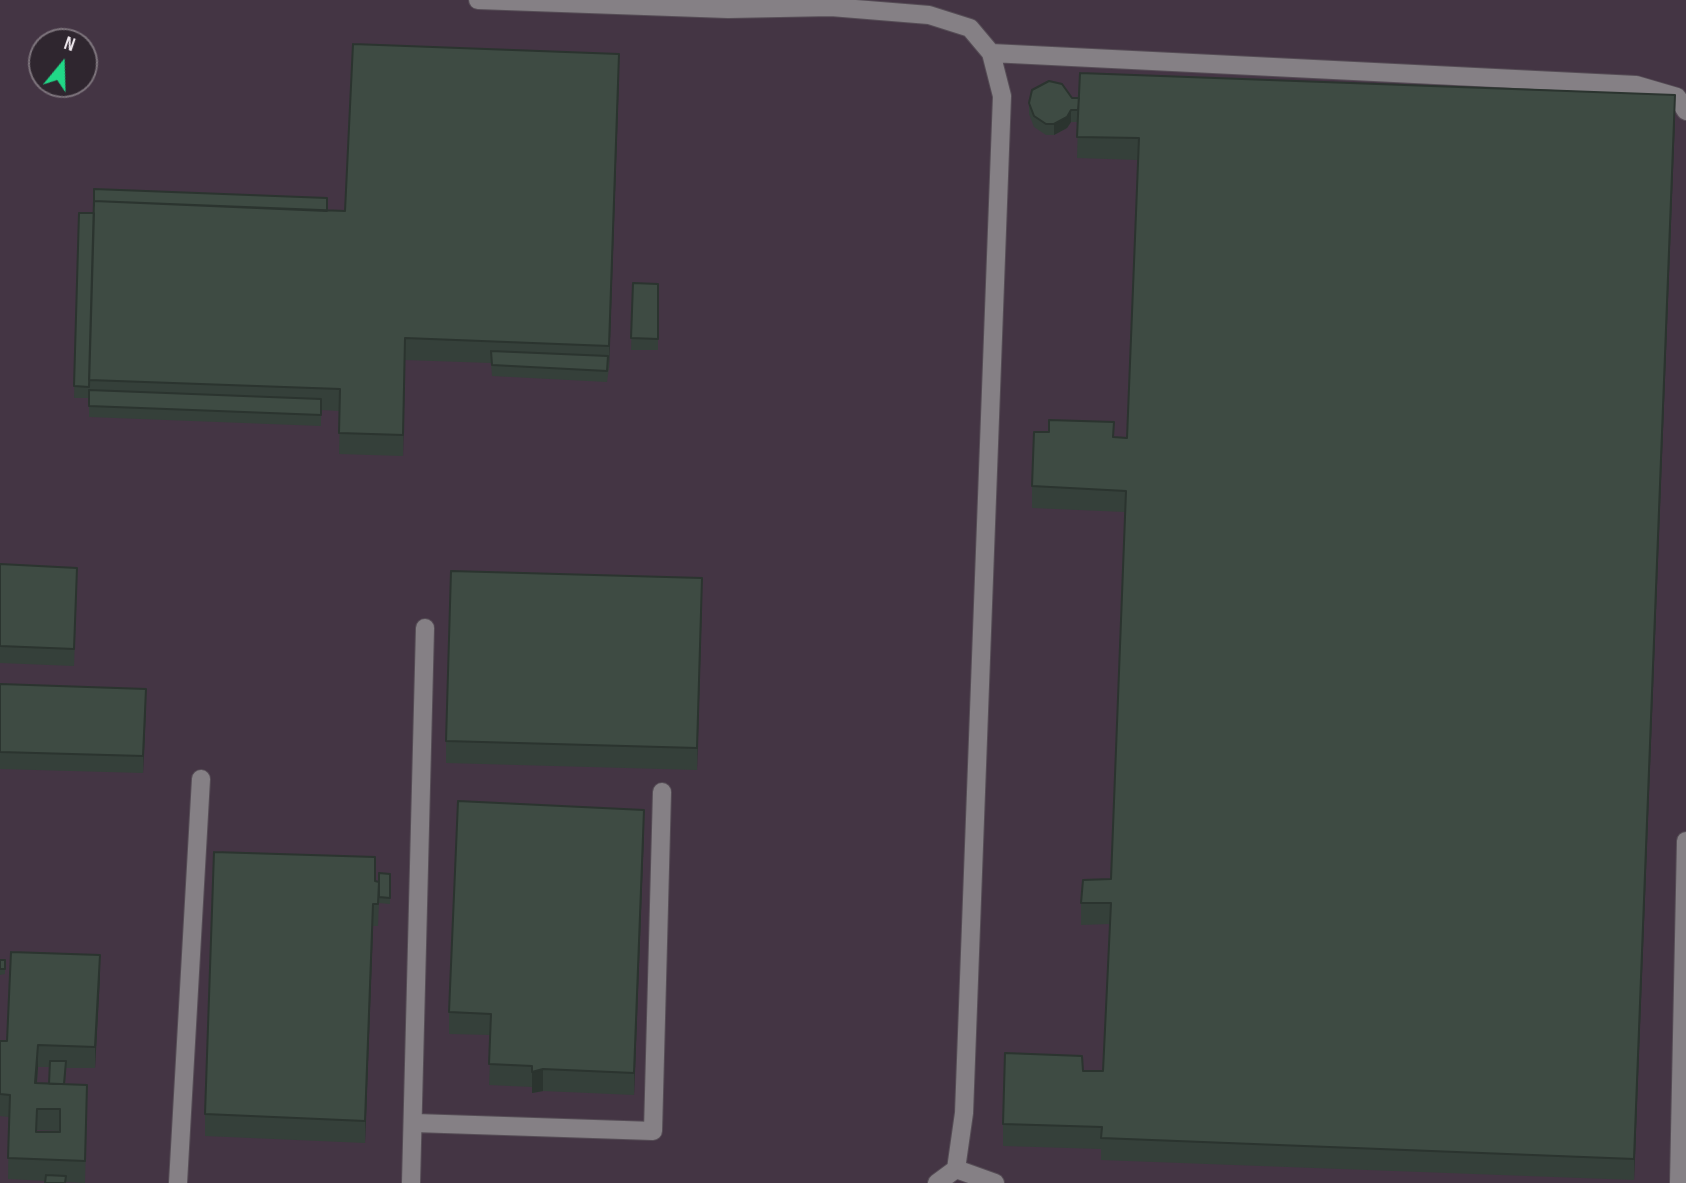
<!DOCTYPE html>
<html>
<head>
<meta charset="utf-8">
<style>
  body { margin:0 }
  #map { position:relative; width:1686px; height:1183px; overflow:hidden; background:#392f39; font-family:"Sofia Sans Condensed",sans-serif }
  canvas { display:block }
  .north { position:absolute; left:28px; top:28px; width:70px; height:70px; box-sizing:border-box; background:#2f262f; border:2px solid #7d747c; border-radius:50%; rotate:19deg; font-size:19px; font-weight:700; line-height:28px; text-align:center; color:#f1eaf0 }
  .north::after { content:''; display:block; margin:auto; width:24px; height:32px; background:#21d887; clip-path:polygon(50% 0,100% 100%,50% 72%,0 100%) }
</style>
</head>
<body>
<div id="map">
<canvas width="1686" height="1183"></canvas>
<div class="north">N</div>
</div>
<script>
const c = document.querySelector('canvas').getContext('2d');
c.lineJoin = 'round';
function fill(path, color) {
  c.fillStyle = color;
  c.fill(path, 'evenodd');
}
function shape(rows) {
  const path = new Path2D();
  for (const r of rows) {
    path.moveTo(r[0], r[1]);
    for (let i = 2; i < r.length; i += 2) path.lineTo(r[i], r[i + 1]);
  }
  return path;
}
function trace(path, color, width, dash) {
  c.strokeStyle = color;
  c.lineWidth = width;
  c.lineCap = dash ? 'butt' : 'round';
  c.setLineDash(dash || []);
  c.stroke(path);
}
const built = shape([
  [0,0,1686,0,1686,1183,0,1183],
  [42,42,84,42,84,84,42,84]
]);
const minor = shape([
  [478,0,728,9,831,7,814,0],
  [831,7,929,15,970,28,991,53,1002,96,964,1113,956,1169,937,1183],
  [991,53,1636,85,1677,97,1686,111],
  [415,1123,653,1131,662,792],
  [956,1169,995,1183],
  [178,1183,201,779],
  [411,1183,425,628],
  [1679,1183,1686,841]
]);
const wall = shape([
  [619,76,609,368,607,382,492,376,491,363,405,360,403,456,339,454,340,411,321,410,321,426,89,417,89,398,74,398,79,213,345,211],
  [1072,98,1675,117,1634,1180,1101,1160,1101,1149,1003,1146,1003,1124,1083,1071,1103,1071,1110,924,1081,925,1081,903,1111,879,1125,512,1032,508,1032,486,1114,437,1127,438,1138,160,1077,158,1078,122,1071,122,1067,128,1054,135,1046,135,1034,127,1029,114,1029,103],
  [633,283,658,284,658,350,631,350],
  [0,564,77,585,74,666,0,663],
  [702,600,697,770,446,763,446,741],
  [0,684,146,706,143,773,0,769],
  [644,831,634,1095,543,1091,532,1093,532,1087,489,1085,491,1035,449,1034,449,1012],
  [390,874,390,904,379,903,378,926,373,926,365,1143,205,1136,205,1114,375,881,378,882],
  [0,960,5,960,5,974,0,975],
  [100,976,95,1068,66,1068,65,1084,87,1107,85,1183,8,1179,9,1117,0,1116,0,1041,7,1041],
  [38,1067,50,1067,49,1084,37,1083],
  [37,1130,60,1131,60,1132,37,1132]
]);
const shadedWall = shape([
  [619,54,619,76,609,368,609,346],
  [1675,95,1675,117,1634,1180,1634,1159],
  [1071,110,1071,122,1067,128,1054,135,1054,124],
  [405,338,405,360,403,456,403,435],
  [702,578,702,600,697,770,697,748],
  [146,689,146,706,143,773,143,756],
  [644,810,644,831,634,1095,634,1073],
  [373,904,373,926,365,1143,365,1121],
  [100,955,100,976,95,1068,95,1047],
  [38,1045,38,1067,35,1105,35,1083],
  [543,1069,543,1091,532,1093,532,1072]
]);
const building = shape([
  [353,44,619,54,609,346,405,338,403,435,339,433,340,389,89,380,94,201,345,211,353,44],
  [1080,73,1675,95,1634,1159,1101,1138,1102,1127,1003,1124,1005,1053,1082,1056,1083,1071,1103,1071,1111,903,1081,903,1083,880,1111,879,1126,491,1032,486,1034,432,1049,432,1049,420,1114,422,1113,437,1127,438,1139,138,1077,137,1080,73],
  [1049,81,1062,84,1072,98,1079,98,1078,110,1071,110,1067,117,1054,124,1046,124,1034,116,1029,103,1032,90,1049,81],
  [94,189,327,198,327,211,94,201,94,206,94,189],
  [79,213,94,213,89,387,74,386,79,213],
  [633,283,658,284,658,339,631,338,633,283],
  [491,351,608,356,607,371,492,365,491,351],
  [89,390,321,399,321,415,89,406,89,390],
  [0,564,77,568,74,649,0,646,0,564],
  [451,571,702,578,697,748,446,741,451,571],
  [0,684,146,689,143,756,0,752,0,684],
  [458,801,644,810,634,1073,543,1069,532,1072,532,1066,489,1064,491,1014,449,1012,458,801],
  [214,852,375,857,375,881,379,882,378,904,373,904,365,1121,205,1114,214,852],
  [379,873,390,874,390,898,379,897,379,873],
  [11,952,100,955,95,1047,38,1045,35,1083,87,1085,85,1161,8,1158,10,1095,0,1094,0,1041,7,1041,11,952],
  [37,1109,60,1109,60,1132,36,1132,37,1109],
  [0,960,5,960,5,969,0,969,0,960],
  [50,1061,66,1061,64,1084,49,1084,50,1061],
  [46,1175,66,1176,65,1183,45,1183,46,1175]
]);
fill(built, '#443544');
trace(minor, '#564d56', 20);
trace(minor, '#858085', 18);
fill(wall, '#35403a');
fill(shadedWall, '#2b342f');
fill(building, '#3e4b43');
trace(building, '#2b342f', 2);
</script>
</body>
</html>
